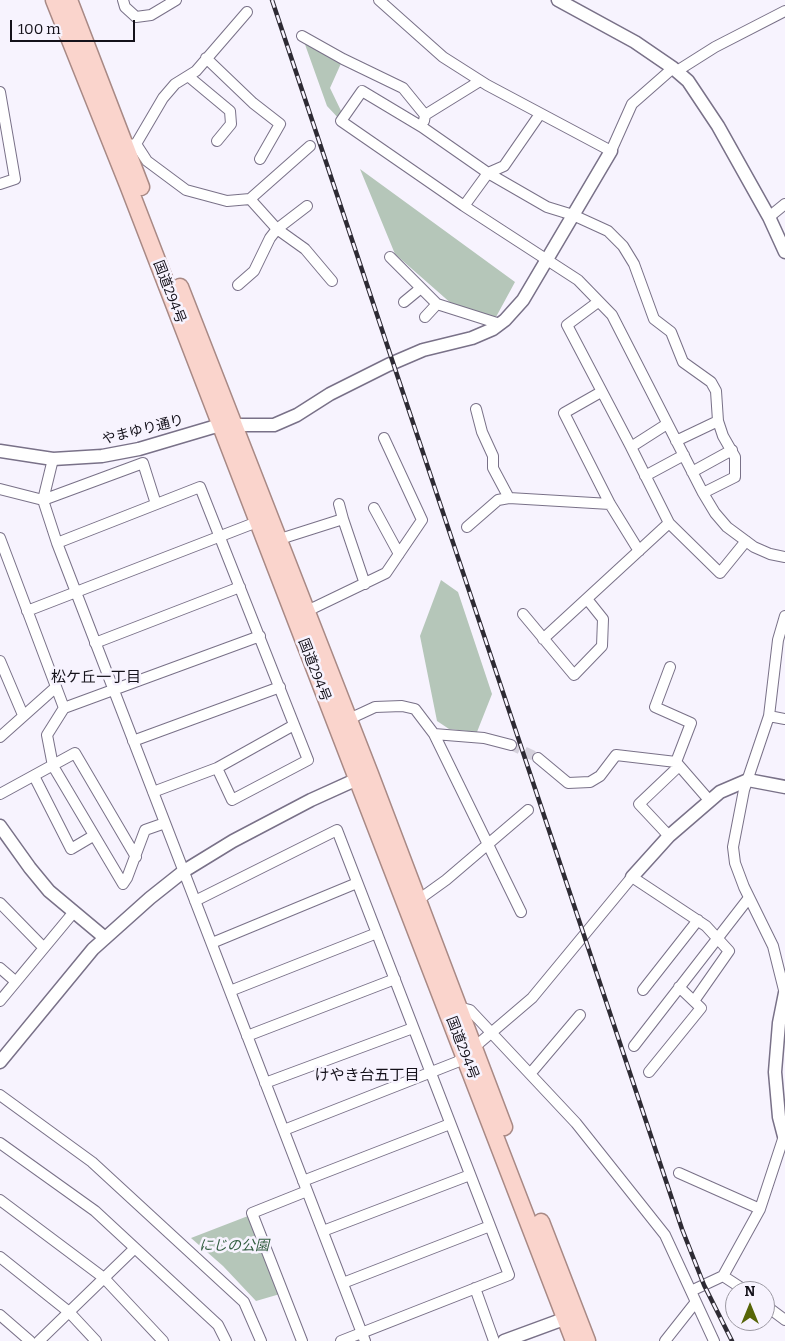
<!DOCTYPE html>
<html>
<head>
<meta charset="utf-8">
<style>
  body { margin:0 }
  #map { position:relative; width:785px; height:1341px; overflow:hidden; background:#f7f3fe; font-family:Bitter,serif }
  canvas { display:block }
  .north { position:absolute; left:725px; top:1281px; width:50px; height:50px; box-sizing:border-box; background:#f7f3fe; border:1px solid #9c99a3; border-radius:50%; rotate:0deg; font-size:14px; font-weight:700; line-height:20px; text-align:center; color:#14111a }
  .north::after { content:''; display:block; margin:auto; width:18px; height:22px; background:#566408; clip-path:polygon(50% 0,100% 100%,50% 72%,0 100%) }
  .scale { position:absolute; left:10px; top:20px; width:125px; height:22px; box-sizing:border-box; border:2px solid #14111a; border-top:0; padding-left:6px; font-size:15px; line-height:18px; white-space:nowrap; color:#14111a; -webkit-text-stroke:4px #f7f3fe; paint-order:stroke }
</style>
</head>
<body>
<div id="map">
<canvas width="785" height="1341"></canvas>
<div class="north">N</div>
<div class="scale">100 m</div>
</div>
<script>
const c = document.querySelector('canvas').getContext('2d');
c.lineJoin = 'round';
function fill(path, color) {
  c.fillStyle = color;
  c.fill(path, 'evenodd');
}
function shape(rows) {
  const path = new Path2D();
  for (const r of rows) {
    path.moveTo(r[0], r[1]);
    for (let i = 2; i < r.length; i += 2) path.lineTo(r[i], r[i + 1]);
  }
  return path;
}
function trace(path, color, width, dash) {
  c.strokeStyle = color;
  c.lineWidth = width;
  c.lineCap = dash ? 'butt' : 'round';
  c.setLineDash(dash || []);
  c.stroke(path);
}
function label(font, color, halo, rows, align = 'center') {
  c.font = font + ' Bitter,"Noto Sans JP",serif';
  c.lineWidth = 5;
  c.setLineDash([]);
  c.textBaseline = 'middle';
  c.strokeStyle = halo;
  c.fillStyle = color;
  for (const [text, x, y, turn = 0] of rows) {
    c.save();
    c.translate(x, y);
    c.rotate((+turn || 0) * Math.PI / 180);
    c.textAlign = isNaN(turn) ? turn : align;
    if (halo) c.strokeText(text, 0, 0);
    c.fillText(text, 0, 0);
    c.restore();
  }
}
const green = shape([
  [302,36,343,59,330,88,344,117,341,121,327,106],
  [360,169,515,282,496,317,453,305,395,254],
  [441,580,458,592,492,694,477,732,449,729,437,721,420,636],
  [248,1216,280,1294,256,1301,223,1266,191,1238]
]);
const minorTunnel = shape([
  [511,745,538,758]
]);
const minor = shape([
  [123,0,125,7,136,17,151,15,176,0],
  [379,0,443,57,487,85,611,151,632,104,673,68],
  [302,36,343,59,403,88,425,115],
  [206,58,253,103,280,124,260,159],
  [677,71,715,47,785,11],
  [188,76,230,111,231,124,217,141],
  [0,92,15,179,0,184],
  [424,121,425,115,480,81],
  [136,144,147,161,186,190,227,201,250,199,310,146],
  [129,145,136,144,163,98,175,84,196,71,247,12],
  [250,199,277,229,305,249,332,281],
  [464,206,488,173,504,166,540,114],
  [769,217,785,204],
  [390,257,437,304,500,324],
  [238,285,254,271,270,238,277,229,307,206],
  [404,302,421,288],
  [598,302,567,325,631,447],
  [425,317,437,304],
  [601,392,564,413,610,504,639,551],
  [476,409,482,432,493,456,493,468,509,498],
  [667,424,631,447,669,523,720,573,746,541],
  [676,441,718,421,716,391,711,382,683,362,671,332,654,319,634,264,623,246,608,231,573,215,547,207,488,173,422,127,362,91,341,121,464,206,578,280,612,315,703,493,715,513,727,527,754,547,770,554,785,557],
  [53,459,43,500,57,543,365,1341],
  [692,472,732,450],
  [645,476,684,455],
  [0,489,43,500,143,463,156,504],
  [703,493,735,477,735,457,723,436,718,421],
  [339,504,343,519],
  [374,508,399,554],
  [467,527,498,500,509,498,610,504],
  [0,538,64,708],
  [277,540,343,519,365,584],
  [57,543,200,487,308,760,232,800,217,768],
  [27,611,257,522],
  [305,612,386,573,422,520,384,438],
  [523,614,574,675,602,646,603,619,587,599],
  [785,616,778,640,769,716,744,790,733,847,735,863,744,887,773,946,785,994],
  [543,639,669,523],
  [95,643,240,587],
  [0,661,23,715],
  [670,667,655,707,691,723,676,762,709,800],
  [769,716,785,719],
  [347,720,375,707,402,706,415,709,434,734,521,912],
  [434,734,484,738,511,745],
  [0,737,56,687],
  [133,741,280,687],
  [538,758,568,783,590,782,600,776,616,755,676,762],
  [34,776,71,849,93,836],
  [153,792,217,768,294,725],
  [0,794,75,753,136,857],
  [165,823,145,830,127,878,123,884,53,766,47,735,64,708,260,636],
  [669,836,639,804,679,766],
  [195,901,337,830,509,1275,341,1341],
  [0,903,43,947],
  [414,903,446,880,528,810],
  [212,943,357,883],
  [0,968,15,981],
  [643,990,698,920],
  [230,991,377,933],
  [0,1001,73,913],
  [458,1007,470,1010,576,1123,665,1235,714,1341],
  [247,1036,395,979],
  [634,1046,748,899],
  [649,1072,701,1008,679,987],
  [530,1074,580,1015],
  [265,1083,413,1028],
  [0,1095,92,1162,244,1302,261,1341],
  [284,1130,457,1062,532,998,632,877,706,926,729,951,694,1001],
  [0,1143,95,1211,218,1325,226,1341],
  [679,1173,760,1209],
  [303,1181,450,1124],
  [0,1200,104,1278,163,1341],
  [323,1231,470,1175],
  [0,1257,69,1312,96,1341],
  [723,1276,760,1209,784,1136],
  [343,1283,490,1226],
  [475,1288,494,1341],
  [691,1291,723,1276,746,1291],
  [765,1305,785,1320],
  [0,1315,30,1341],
  [39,1341,135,1248],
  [302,1341,252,1213,307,1191],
  [665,1341,695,1303]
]);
const tertiary = shape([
  [558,0,635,42,673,68,688,81,718,126,769,217,785,252],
  [0,451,53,459,102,456,139,449,220,425,274,425,297,415,330,394,388,365,423,350,472,338,493,329,505,320,523,300,611,151],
  [0,826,30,868,49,891,104,937],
  [632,877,669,836,720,792,748,780,785,787],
  [785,993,779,1023,775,1072,779,1117,785,1140],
  [0,1062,93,949,150,898,184,871,233,841,311,800,364,776],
  [504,1341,572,1316]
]);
const trunk = shape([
  [54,0,128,185,574,1341],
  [69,0,141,187],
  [180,287,370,774,504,1127],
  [541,1222,587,1341]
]);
const rail = shape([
  [272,0,682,1229,704,1285,732,1341]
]);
const streetNames = [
  ["国道294号",169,292,69],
  ["やまゆり通り",143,430,-14],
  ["国道294号",314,670,69],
  ["国道294号",462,1048,69]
];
const parkNames = [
  ["にじの公園",234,1246]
];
const neighbourhoodNames = [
  ["松ケ丘一丁目",96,678],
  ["けやき台五丁目",367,1076]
];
fill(green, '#b5c6b9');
trace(minorTunnel, '#d5d1dc', 10, [10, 5]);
trace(minor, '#797188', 12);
trace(tertiary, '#797188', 15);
trace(trunk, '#a88985', 19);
trace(minor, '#fff', 10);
trace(tertiary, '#fff', 12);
trace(trunk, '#fad4cc', 16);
trace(rail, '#2e2b34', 4.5);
trace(rail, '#f7f3fe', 2.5, [8]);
label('14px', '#14111a', '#f7f3fe', streetNames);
label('italic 14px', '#305c3e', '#f7f3fe', parkNames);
label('15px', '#14111a', '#f7f3fe', neighbourhoodNames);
</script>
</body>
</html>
